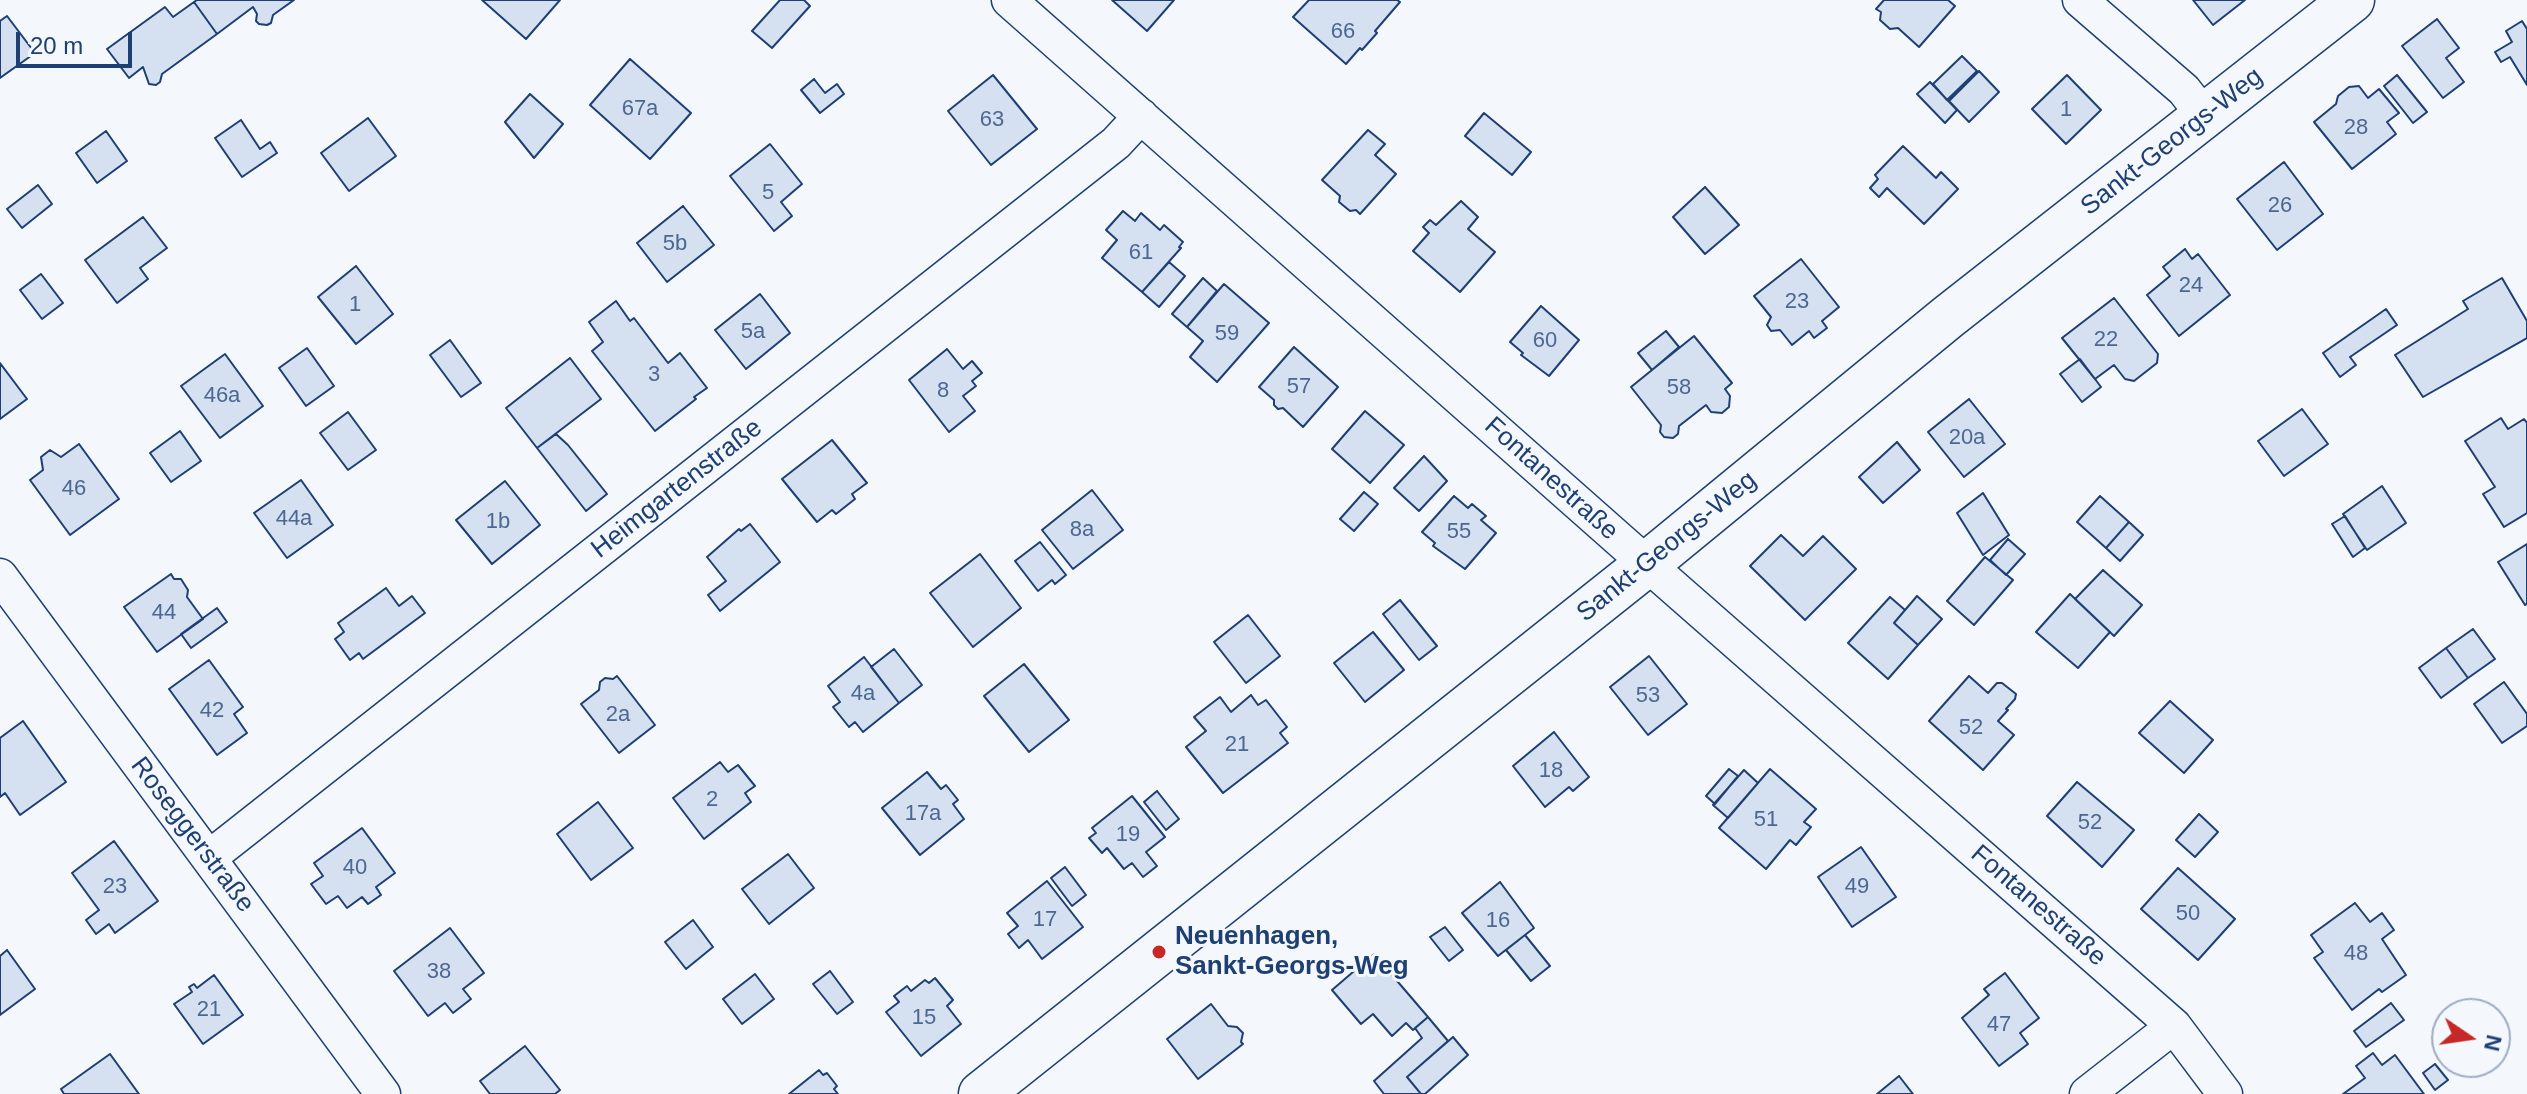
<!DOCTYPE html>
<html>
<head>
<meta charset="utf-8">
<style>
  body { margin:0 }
  #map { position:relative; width:2527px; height:1094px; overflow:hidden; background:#f4f7fb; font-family:Helvetica,sans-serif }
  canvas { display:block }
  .north { position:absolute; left:2431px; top:998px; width:80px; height:80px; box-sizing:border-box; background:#f4f7fb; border:2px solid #9eadc5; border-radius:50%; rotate:103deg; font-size:22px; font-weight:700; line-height:32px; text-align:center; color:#1d3f73 }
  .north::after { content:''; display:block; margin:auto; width:28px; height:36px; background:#c62828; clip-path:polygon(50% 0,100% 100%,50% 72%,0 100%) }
  .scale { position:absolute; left:16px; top:32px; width:116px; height:36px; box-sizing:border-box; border:4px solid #1d3f73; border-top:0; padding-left:10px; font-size:24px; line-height:28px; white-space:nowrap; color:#1d3f73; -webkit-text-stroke:6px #f4f7fb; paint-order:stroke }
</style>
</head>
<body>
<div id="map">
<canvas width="2527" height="1094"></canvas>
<div class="north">N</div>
<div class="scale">20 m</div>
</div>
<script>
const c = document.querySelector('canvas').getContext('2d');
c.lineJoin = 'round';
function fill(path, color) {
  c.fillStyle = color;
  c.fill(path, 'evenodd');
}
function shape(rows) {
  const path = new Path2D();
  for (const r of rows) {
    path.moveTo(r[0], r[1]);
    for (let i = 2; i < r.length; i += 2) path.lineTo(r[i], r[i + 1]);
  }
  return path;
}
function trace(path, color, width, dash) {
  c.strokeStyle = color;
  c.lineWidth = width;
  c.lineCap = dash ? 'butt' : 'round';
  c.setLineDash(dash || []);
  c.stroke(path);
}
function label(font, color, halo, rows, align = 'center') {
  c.font = font + ' Helvetica,sans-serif';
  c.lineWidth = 6;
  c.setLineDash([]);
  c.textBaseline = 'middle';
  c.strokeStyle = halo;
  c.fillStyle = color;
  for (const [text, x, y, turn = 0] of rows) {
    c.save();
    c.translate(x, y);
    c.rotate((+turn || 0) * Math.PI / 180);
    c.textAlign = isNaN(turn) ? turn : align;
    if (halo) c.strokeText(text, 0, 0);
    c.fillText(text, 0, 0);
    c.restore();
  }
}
const building = shape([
  [197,0,294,0,273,15,271,23,267,25,259,24,256,21,257,14,253,7,217,34,194,2,197,0],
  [482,0,560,0,526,39,482,0],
  [780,0,804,0,810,6,772,48,752,31,780,0],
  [1112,0,1174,0,1147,31,1112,0],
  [1309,0,1397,0,1400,2,1375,31,1377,33,1362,50,1360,48,1346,64,1293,17,1309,0],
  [1884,0,1948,0,1955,6,1919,47,1898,28,1890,29,1880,20,1881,12,1876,9,1884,0],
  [2193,0,2245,0,2213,25,2193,0],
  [194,2,217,34,162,74,160,82,156,85,149,84,143,67,129,78,107,49,165,7,173,17,194,2],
  [7,16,35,53,0,78,0,21,7,16],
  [2437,19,2459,48,2446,58,2464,82,2443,98,2402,46,2437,19],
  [2522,21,2527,29,2527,85,2510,57,2501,62,2495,52,2512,42,2506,31,2522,21],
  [1962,56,1977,71,1947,100,1933,84,1962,56],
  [630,59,691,113,650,159,590,105,630,59],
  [1979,71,1999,92,1969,122,1949,101,1979,71],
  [993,75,1037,129,991,165,948,111,993,75],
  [2067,75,2101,110,2066,144,2032,109,2067,75],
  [2397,75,2427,112,2413,123,2384,86,2397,75],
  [814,79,825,93,837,84,844,94,820,113,801,90,814,79],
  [1930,82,1957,110,1945,123,1917,94,1930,82],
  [2359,86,2368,98,2379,89,2399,113,2387,122,2396,134,2352,169,2314,122,2336,104,2338,96,2349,87,2359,86],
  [530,94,563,124,534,158,505,122,530,94],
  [1484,113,1531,152,1512,175,1465,136,1484,113],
  [368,118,396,156,349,191,321,153,368,118],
  [241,120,260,149,270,142,277,153,242,177,215,138,241,120],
  [1368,130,1385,144,1375,155,1396,174,1360,214,1356,210,1350,211,1339,202,1340,196,1322,180,1368,130],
  [106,131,127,161,97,183,76,153,106,131],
  [770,144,802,184,781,202,792,216,774,231,730,176,770,144],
  [1903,146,1936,178,1941,172,1958,189,1924,224,1887,188,1879,197,1870,188,1878,179,1875,175,1903,146],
  [2284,162,2323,214,2277,250,2237,199,2284,162],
  [38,185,52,204,22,228,7,209,38,185],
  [1705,187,1739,225,1705,254,1673,217,1705,187],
  [1461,201,1478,217,1468,229,1495,252,1460,292,1413,251,1429,233,1423,227,1430,220,1436,225,1461,201],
  [683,206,714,245,667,282,637,243,683,206],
  [1123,211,1135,221,1141,213,1160,230,1164,225,1183,242,1179,247,1181,248,1142,292,1102,258,1117,240,1106,230,1123,211],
  [143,217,167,248,140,268,148,279,117,303,85,260,143,217],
  [2185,249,2192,259,2198,254,2230,295,2179,336,2147,295,2170,276,2163,267,2185,249],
  [1801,259,1839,307,1822,321,1827,328,1814,338,1809,331,1792,345,1780,330,1771,331,1767,325,1771,317,1754,296,1801,259],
  [1169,262,1185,276,1159,307,1142,292,1169,262],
  [356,266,393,314,356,344,318,297,356,266],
  [41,274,63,303,42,319,20,290,41,274],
  [1203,278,1217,291,1187,327,1172,314,1203,278],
  [2502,278,2527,321,2527,338,2423,397,2395,355,2468,309,2463,301,2502,278],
  [1224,284,1269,323,1217,382,1190,357,1203,341,1187,327,1224,284],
  [760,294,790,333,746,369,715,330,760,294],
  [2114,298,2158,354,2157,363,2134,381,2125,379,2114,365,2095,379,2062,338,2114,298],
  [616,301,630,321,634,318,668,363,680,353,707,388,694,397,696,399,655,431,592,351,603,342,589,322,616,301],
  [1541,306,1579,340,1549,376,1521,355,1523,353,1510,342,1541,306],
  [2386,309,2397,325,2350,357,2356,365,2340,377,2323,353,2386,309],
  [1666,331,1679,347,1652,370,1638,353,1666,331],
  [1694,336,1732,383,1725,389,1730,396,1729,407,1722,413,1711,412,1706,405,1679,426,1678,434,1673,438,1664,437,1660,432,1661,425,1631,387,1694,336],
  [450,340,481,383,461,397,430,355,450,340],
  [1294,347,1338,387,1303,427,1283,408,1278,409,1274,405,1274,400,1259,387,1294,347],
  [307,348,334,386,306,406,279,368,307,348],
  [947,349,963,369,972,361,982,373,972,381,976,386,963,396,975,411,949,432,909,380,947,349],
  [225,354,263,406,220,438,181,386,225,354],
  [570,358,601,399,537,448,506,408,570,358],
  [2080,359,2101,387,2082,402,2060,374,2080,359],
  [0,363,27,399,0,419,0,363],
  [1969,399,2005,444,1964,477,1928,432,1969,399],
  [2302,409,2328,444,2284,476,2258,441,2302,409],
  [1365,411,1404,445,1370,483,1332,449,1365,411],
  [348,412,376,450,348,470,320,433,348,412],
  [2501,418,2508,429,2524,419,2527,423,2527,513,2504,527,2483,494,2495,487,2465,441,2501,418],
  [180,431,201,461,171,482,150,453,180,431],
  [556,434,568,445,607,494,586,511,537,448,556,434],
  [832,440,867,483,852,494,855,499,836,514,832,510,817,522,782,479,832,440],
  [1897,442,1920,470,1883,503,1859,477,1897,442],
  [79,444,119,499,70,535,30,480,43,470,41,457,50,450,61,457,79,444],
  [1424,456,1447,481,1419,511,1394,488,1424,456],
  [301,480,333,525,287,558,254,513,301,480],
  [505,481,540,525,492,564,456,520,505,481],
  [2382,486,2406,523,2367,550,2343,514,2382,486],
  [1092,490,1123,530,1073,569,1042,530,1092,490],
  [1364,492,1378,504,1354,531,1340,519,1364,492],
  [1983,493,2009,535,1983,555,1957,513,1983,493],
  [1454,496,1468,508,1472,504,1486,516,1481,520,1496,533,1465,569,1433,546,1435,543,1422,532,1454,496],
  [2100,496,2129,522,2106,548,2077,522,2100,496],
  [2345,516,2365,548,2353,557,2332,524,2345,516],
  [2129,522,2143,535,2120,561,2106,548,2129,522],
  [750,524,780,562,720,611,708,595,726,581,707,557,739,529,741,531,750,524],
  [1781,535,1803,556,1823,536,1856,569,1805,620,1750,566,1781,535],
  [2008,539,2025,554,2006,575,1990,560,2008,539],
  [1040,542,1066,575,1055,584,1052,580,1038,591,1015,561,1040,542],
  [2527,544,2527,604,2525,605,2498,562,2527,544],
  [980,554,1021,608,973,647,930,593,980,554],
  [1985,557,2013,580,1974,625,1947,601,1985,557],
  [2103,570,2142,605,2114,636,2075,599,2103,570],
  [171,574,174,579,181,579,188,590,187,597,203,619,157,652,124,607,171,574],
  [386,588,399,606,412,596,425,613,363,659,359,653,350,660,335,639,344,632,338,623,386,588],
  [2070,594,2110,632,2078,668,2036,632,2070,594],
  [1917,596,1942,619,1918,645,1894,623,1917,596],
  [1890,597,1905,610,1894,623,1918,645,1888,679,1848,643,1890,597],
  [1400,600,1437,646,1419,660,1383,614,1400,600],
  [217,608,227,622,191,648,181,634,217,608],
  [1248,615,1280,656,1246,683,1214,642,1248,615],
  [2473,629,2495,659,2468,678,2446,648,2473,629],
  [1373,632,1404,670,1365,702,1334,663,1373,632],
  [2446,648,2468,678,2441,698,2419,668,2446,648],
  [894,649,922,685,899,703,871,667,894,649],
  [1649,656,1687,704,1648,735,1610,687,1649,656],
  [864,657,899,703,863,732,855,722,849,727,833,707,840,702,828,686,864,657],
  [209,660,243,707,234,714,247,733,217,755,169,689,209,660],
  [1024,664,1069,720,1029,752,984,696,1024,664],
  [617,676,655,725,619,753,581,704,599,690,600,682,605,678,613,679,617,676],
  [1969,676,1988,693,1997,683,2002,683,2016,694,2015,699,2006,709,2008,710,1998,721,2014,735,1983,770,1929,721,1969,676],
  [2504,682,2527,714,2527,726,2502,743,2474,704,2504,682],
  [1251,695,1258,705,1266,700,1287,727,1280,733,1288,743,1223,793,1186,747,1206,731,1194,717,1220,697,1231,712,1251,695],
  [2170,701,2213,740,2184,773,2139,733,2170,701],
  [23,721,66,782,20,815,5,793,0,797,0,738,23,721],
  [1554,732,1589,777,1573,791,1569,787,1545,807,1513,766,1554,732],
  [720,762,728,772,738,765,755,786,745,793,751,802,704,839,673,798,720,762],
  [1729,769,1738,776,1715,804,1706,796,1729,769],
  [1770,769,1816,809,1804,822,1811,827,1796,845,1790,840,1766,869,1719,828,1770,769],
  [1744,770,1758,783,1728,818,1713,805,1744,770],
  [927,772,941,789,946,785,958,800,953,804,964,819,920,855,882,808,927,772],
  [2077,782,2134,830,2102,867,2047,816,2077,782],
  [1157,791,1179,819,1166,830,1144,802,1157,791],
  [1132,796,1165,837,1146,852,1157,866,1143,877,1132,863,1124,869,1107,848,1102,853,1089,838,1096,833,1092,828,1132,796],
  [598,802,633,848,591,880,557,834,598,802],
  [2199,814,2218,832,2195,857,2176,840,2199,814],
  [362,828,395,873,376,887,381,895,368,904,362,897,347,908,338,896,326,904,311,884,323,876,314,863,362,828],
  [114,841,158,901,115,933,109,924,96,934,86,920,99,910,72,873,114,841],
  [1861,847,1896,897,1852,927,1818,877,1861,847],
  [788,854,814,888,769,924,742,889,788,854],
  [1065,867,1086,895,1072,906,1051,878,1065,867],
  [2178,868,2235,919,2198,960,2141,909,2178,868],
  [1047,881,1083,927,1042,959,1028,940,1019,948,1008,934,1018,926,1007,913,1047,881],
  [1500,882,1534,928,1498,956,1462,913,1500,882],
  [2355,903,2370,922,2382,913,2394,930,2382,939,2406,975,2382,992,2379,989,2352,1010,2314,958,2323,952,2311,935,2355,903],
  [693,920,713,947,686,969,665,942,693,920],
  [1445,927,1463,950,1449,961,1430,937,1445,927],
  [450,928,484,973,463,989,471,999,453,1013,445,1003,428,1016,394,971,450,928],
  [1525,935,1550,966,1531,981,1506,950,1525,935],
  [7,950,35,989,0,1015,0,956,7,950],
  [1374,954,1428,1017,1413,1030,1406,1023,1392,1036,1373,1014,1361,1024,1332,990,1374,954],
  [830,971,853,1002,837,1014,813,984,830,971],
  [2005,973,2039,1018,2020,1033,2028,1044,1999,1066,1962,1018,1989,995,1984,989,2005,973],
  [755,974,774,999,742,1024,723,999,755,974],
  [214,975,243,1015,203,1044,174,1004,192,992,189,987,194,984,197,988,214,975],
  [935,978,953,1000,947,1006,961,1024,921,1056,886,1012,899,1002,894,996,907,986,911,991,925,980,929,983,935,978],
  [2391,1003,2404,1020,2366,1047,2354,1031,2391,1003],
  [1211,1004,1228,1026,1237,1027,1243,1033,1241,1042,1243,1044,1198,1079,1167,1039,1211,1004],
  [1428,1017,1448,1041,1407,1077,1421,1094,1384,1094,1374,1081,1422,1038,1415,1028,1428,1017],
  [1453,1037,1468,1055,1425,1094,1421,1094,1407,1077,1453,1037],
  [525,1046,560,1090,555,1094,490,1094,480,1081,525,1046],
  [2373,1053,2382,1065,2395,1055,2424,1094,2343,1094,2365,1078,2356,1066,2373,1053],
  [110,1054,139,1094,64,1094,61,1089,110,1054],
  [2435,1064,2448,1080,2435,1090,2423,1073,2435,1064],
  [819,1070,823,1075,827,1073,837,1086,834,1089,838,1094,789,1094,819,1070],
  [1899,1076,1913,1094,1877,1094,1899,1076]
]);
const minor = shape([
  [1009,0,1647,564,2174,1026,2225,1094],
  [2080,0,2184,90,2205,117],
  [0,576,383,1094],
  [210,857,1116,143,1141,116],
  [2087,1094,2174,1026]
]);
const tertiary = shape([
  [981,1094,1647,564,1948,317,2352,0]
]);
const markers = [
  [1159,952,8,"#c62828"]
];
const numberNames = [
  ["66",1343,32],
  ["67a",640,109],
  ["1",2066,110],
  ["63",992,120],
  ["28",2356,128],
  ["5",768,193],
  ["26",2280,206],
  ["5b",675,244],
  ["61",1141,253],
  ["24",2191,286],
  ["23",1797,302],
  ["1",355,305],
  ["5a",753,332],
  ["59",1227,334],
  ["22",2106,340],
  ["60",1545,341],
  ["3",654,375],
  ["57",1299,387],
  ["58",1679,388],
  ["8",943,391],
  ["46a",222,396],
  ["20a",1967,438],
  ["46",74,489],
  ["44a",294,519],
  ["1b",498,522],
  ["8a",1082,530],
  ["55",1459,532],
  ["44",164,613],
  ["4a",863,694],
  ["53",1648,696],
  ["42",212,711],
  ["2a",618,715],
  ["52",1971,728],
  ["21",1237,745],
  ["18",1551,771],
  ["2",712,800],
  ["17a",923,814],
  ["51",1766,820],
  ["52",2090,823],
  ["19",1128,835],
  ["40",355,868],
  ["23",115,887],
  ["49",1857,887],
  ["50",2188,914],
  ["17",1045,920],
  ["16",1498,921],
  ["48",2356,954],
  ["38",439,972],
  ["21",209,1010],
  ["15",924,1018],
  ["47",1999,1025]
];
const streetNames = [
  ["Sankt-Georgs-Weg",2172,142,-38],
  ["Fontanestraße",1551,479,42],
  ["Heimgartenstraße",677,489,-38],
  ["Sankt-Georgs-Weg",1667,547,-39],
  ["Roseggerstraße",192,835,53],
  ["Fontanestraße",2038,906,41]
];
const poiNames = [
  ["Neuenhagen,",1175,937],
  ["Sankt-Georgs-Weg",1175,967]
];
fill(building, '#d5e0f0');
trace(building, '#1d3f73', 2);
trace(minor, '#1d3f73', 37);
trace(tertiary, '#1d3f73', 47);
trace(minor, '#f4f7fb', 34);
trace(tertiary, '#f4f7fb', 44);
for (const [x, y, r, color] of markers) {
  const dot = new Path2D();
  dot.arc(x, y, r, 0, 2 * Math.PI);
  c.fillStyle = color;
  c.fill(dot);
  trace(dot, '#f4f7fb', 3);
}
label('22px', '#4b6792', null, numberNames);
label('26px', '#1d3f73', '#f4f7fb', streetNames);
label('bold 26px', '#1d3f73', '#f4f7fb', poiNames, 'left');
</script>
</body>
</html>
